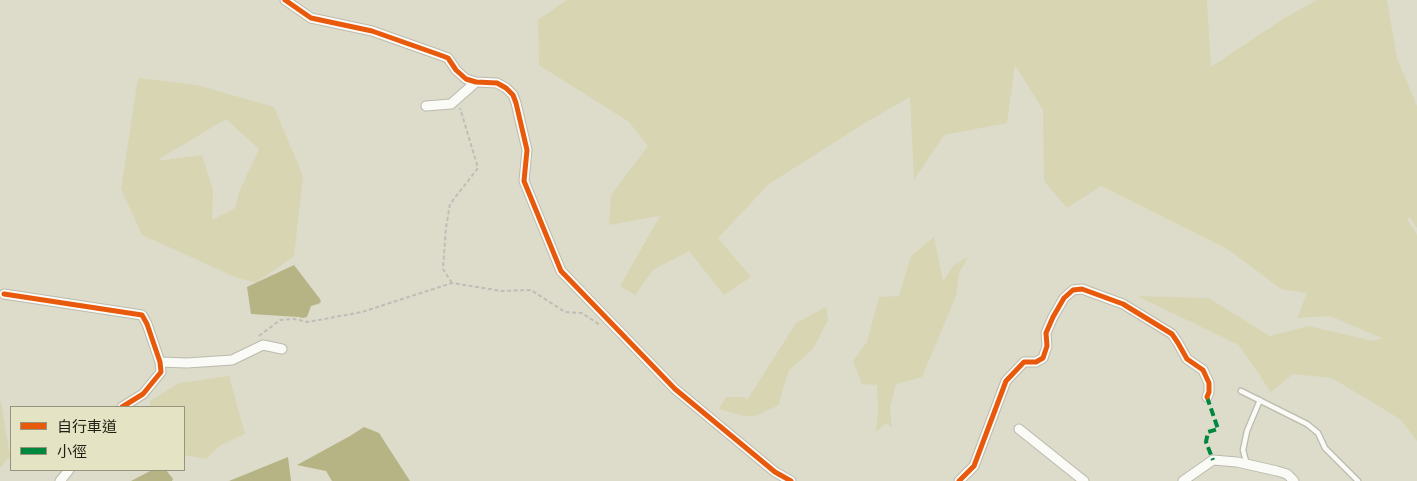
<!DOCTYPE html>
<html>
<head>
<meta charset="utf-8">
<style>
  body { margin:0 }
  #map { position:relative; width:1417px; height:481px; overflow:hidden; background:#dddccb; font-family:Barlow,"Noto Sans TC",sans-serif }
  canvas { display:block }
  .legend { position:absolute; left:10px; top:406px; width:175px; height:65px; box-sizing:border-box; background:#e4e3c4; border:1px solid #95947d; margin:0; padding:6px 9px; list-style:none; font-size:15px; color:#1f1e13 }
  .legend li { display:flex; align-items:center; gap:10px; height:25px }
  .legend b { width:25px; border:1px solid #95947d }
</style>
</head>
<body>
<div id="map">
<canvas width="1417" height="481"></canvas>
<ul class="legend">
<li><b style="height:6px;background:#e8590c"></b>自行車道</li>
<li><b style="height:6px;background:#00873e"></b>小徑</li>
</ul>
</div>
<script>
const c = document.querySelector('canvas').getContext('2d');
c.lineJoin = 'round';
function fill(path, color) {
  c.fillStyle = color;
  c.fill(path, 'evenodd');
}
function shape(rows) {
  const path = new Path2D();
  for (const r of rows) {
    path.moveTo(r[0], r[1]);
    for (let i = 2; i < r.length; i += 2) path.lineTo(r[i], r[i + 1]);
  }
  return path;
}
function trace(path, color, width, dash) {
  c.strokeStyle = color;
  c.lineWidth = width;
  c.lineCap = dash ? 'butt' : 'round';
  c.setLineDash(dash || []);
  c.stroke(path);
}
const green = shape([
  [567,0,1207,0,1211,67,1283,19,1317,0,1387,0,1397,58,1417,106,1417,228,1410,217,1407,219,1417,235,1417,441,1400,419,1332,378,1293,374,1271,392,1239,345,1137,296,1208,298,1270,336,1309,326,1373,341,1382,338,1330,316,1297,318,1307,293,1281,289,1229,250,1101,186,1067,208,1044,181,1043,110,1015,65,1007,123,944,135,914,180,910,97,865,123,769,184,718,238,751,277,724,295,689,251,653,270,635,295,620,286,660,216,609,225,611,195,648,146,629,122,539,65,538,20],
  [138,78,197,85,274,107,303,176,294,256,256,283,235,277,142,235,121,189],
  [226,119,259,149,239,192,235,208,212,220,213,190,202,155,156,161],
  [934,237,943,281,954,265,968,257,959,273,956,296,922,377,896,384,890,408,892,428,886,423,876,432,878,410,877,385,862,384,853,361,867,342,879,297,899,296,911,256],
  [826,307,828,320,813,349,789,370,781,395,779,405,755,416,743,416,719,409,726,397,744,397,747,400,796,323],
  [229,376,245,434,221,445,206,459,184,455,184,407,150,407,150,401,179,383],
  [0,401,1,402,10,456,0,468]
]);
const water = shape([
  [294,265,320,299,321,302,318,304,311,306,307,317,303,318,298,317,251,314,247,287],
  [364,427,379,433,410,481,332,481,326,471,297,465,350,436],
  [288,457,291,481,229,481],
  [152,470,166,470,173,479,172,481,131,481]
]);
const path = shape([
  [452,283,443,269,446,228,450,204,478,168,460,108],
  [259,336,280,320,294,319,308,322,362,312,452,283,502,291,531,290,565,312,582,313,600,325]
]);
const service = shape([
  [1241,391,1307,424,1318,433,1325,448,1358,481],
  [1247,465,1243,450,1247,431,1260,400]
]);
const minor = shape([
  [285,0,311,18,372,31,440,55,448,58,456,70,466,79,476,82,497,83,506,88,513,95,516,103,527,150,524,181,561,271,675,389,775,472,791,481],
  [426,106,451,104,476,82],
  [4,294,142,315,147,324,160,362,161,372,143,394,122,407],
  [160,362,187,363,232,360,263,345,282,349],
  [1019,429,1084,481],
  [60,481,69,470],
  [959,481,974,466,1006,381,1024,362,1036,362,1043,358,1047,346,1046,333,1053,317,1064,298,1073,290,1082,289,1123,304,1172,334,1178,343,1187,359,1203,370,1209,383,1209,392,1207,397],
  [1183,481,1213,460,1237,462,1277,471,1287,474,1294,481]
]);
const quiet = shape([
  [1207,397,1218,429,1208,432,1206,442,1213,460]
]);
const cycleway = shape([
  [285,0,311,18,372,31,440,55,448,58,456,70,466,79,476,82,497,83,506,88,513,95,516,103,527,150,524,181,561,271,675,389,775,472,791,481],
  [4,294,142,315,147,324,160,362,161,372,143,394,122,407],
  [959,481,974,466,1006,381,1024,362,1036,362,1043,358,1047,346,1046,333,1053,317,1064,298,1073,290,1082,289,1123,304,1172,334,1178,343,1187,359,1203,370,1209,383,1209,392,1207,397]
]);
fill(green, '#d8d5b2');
fill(water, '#b6b385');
trace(service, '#bbbaad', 7);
trace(minor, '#bbbaad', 11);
trace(path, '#bebeb8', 2, [4, 2.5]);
trace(service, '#fafaf7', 4.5);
trace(minor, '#fafaf7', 9);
trace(quiet, '#00873e', 4, [8, 4]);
trace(cycleway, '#e8590c', 5);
</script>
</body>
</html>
